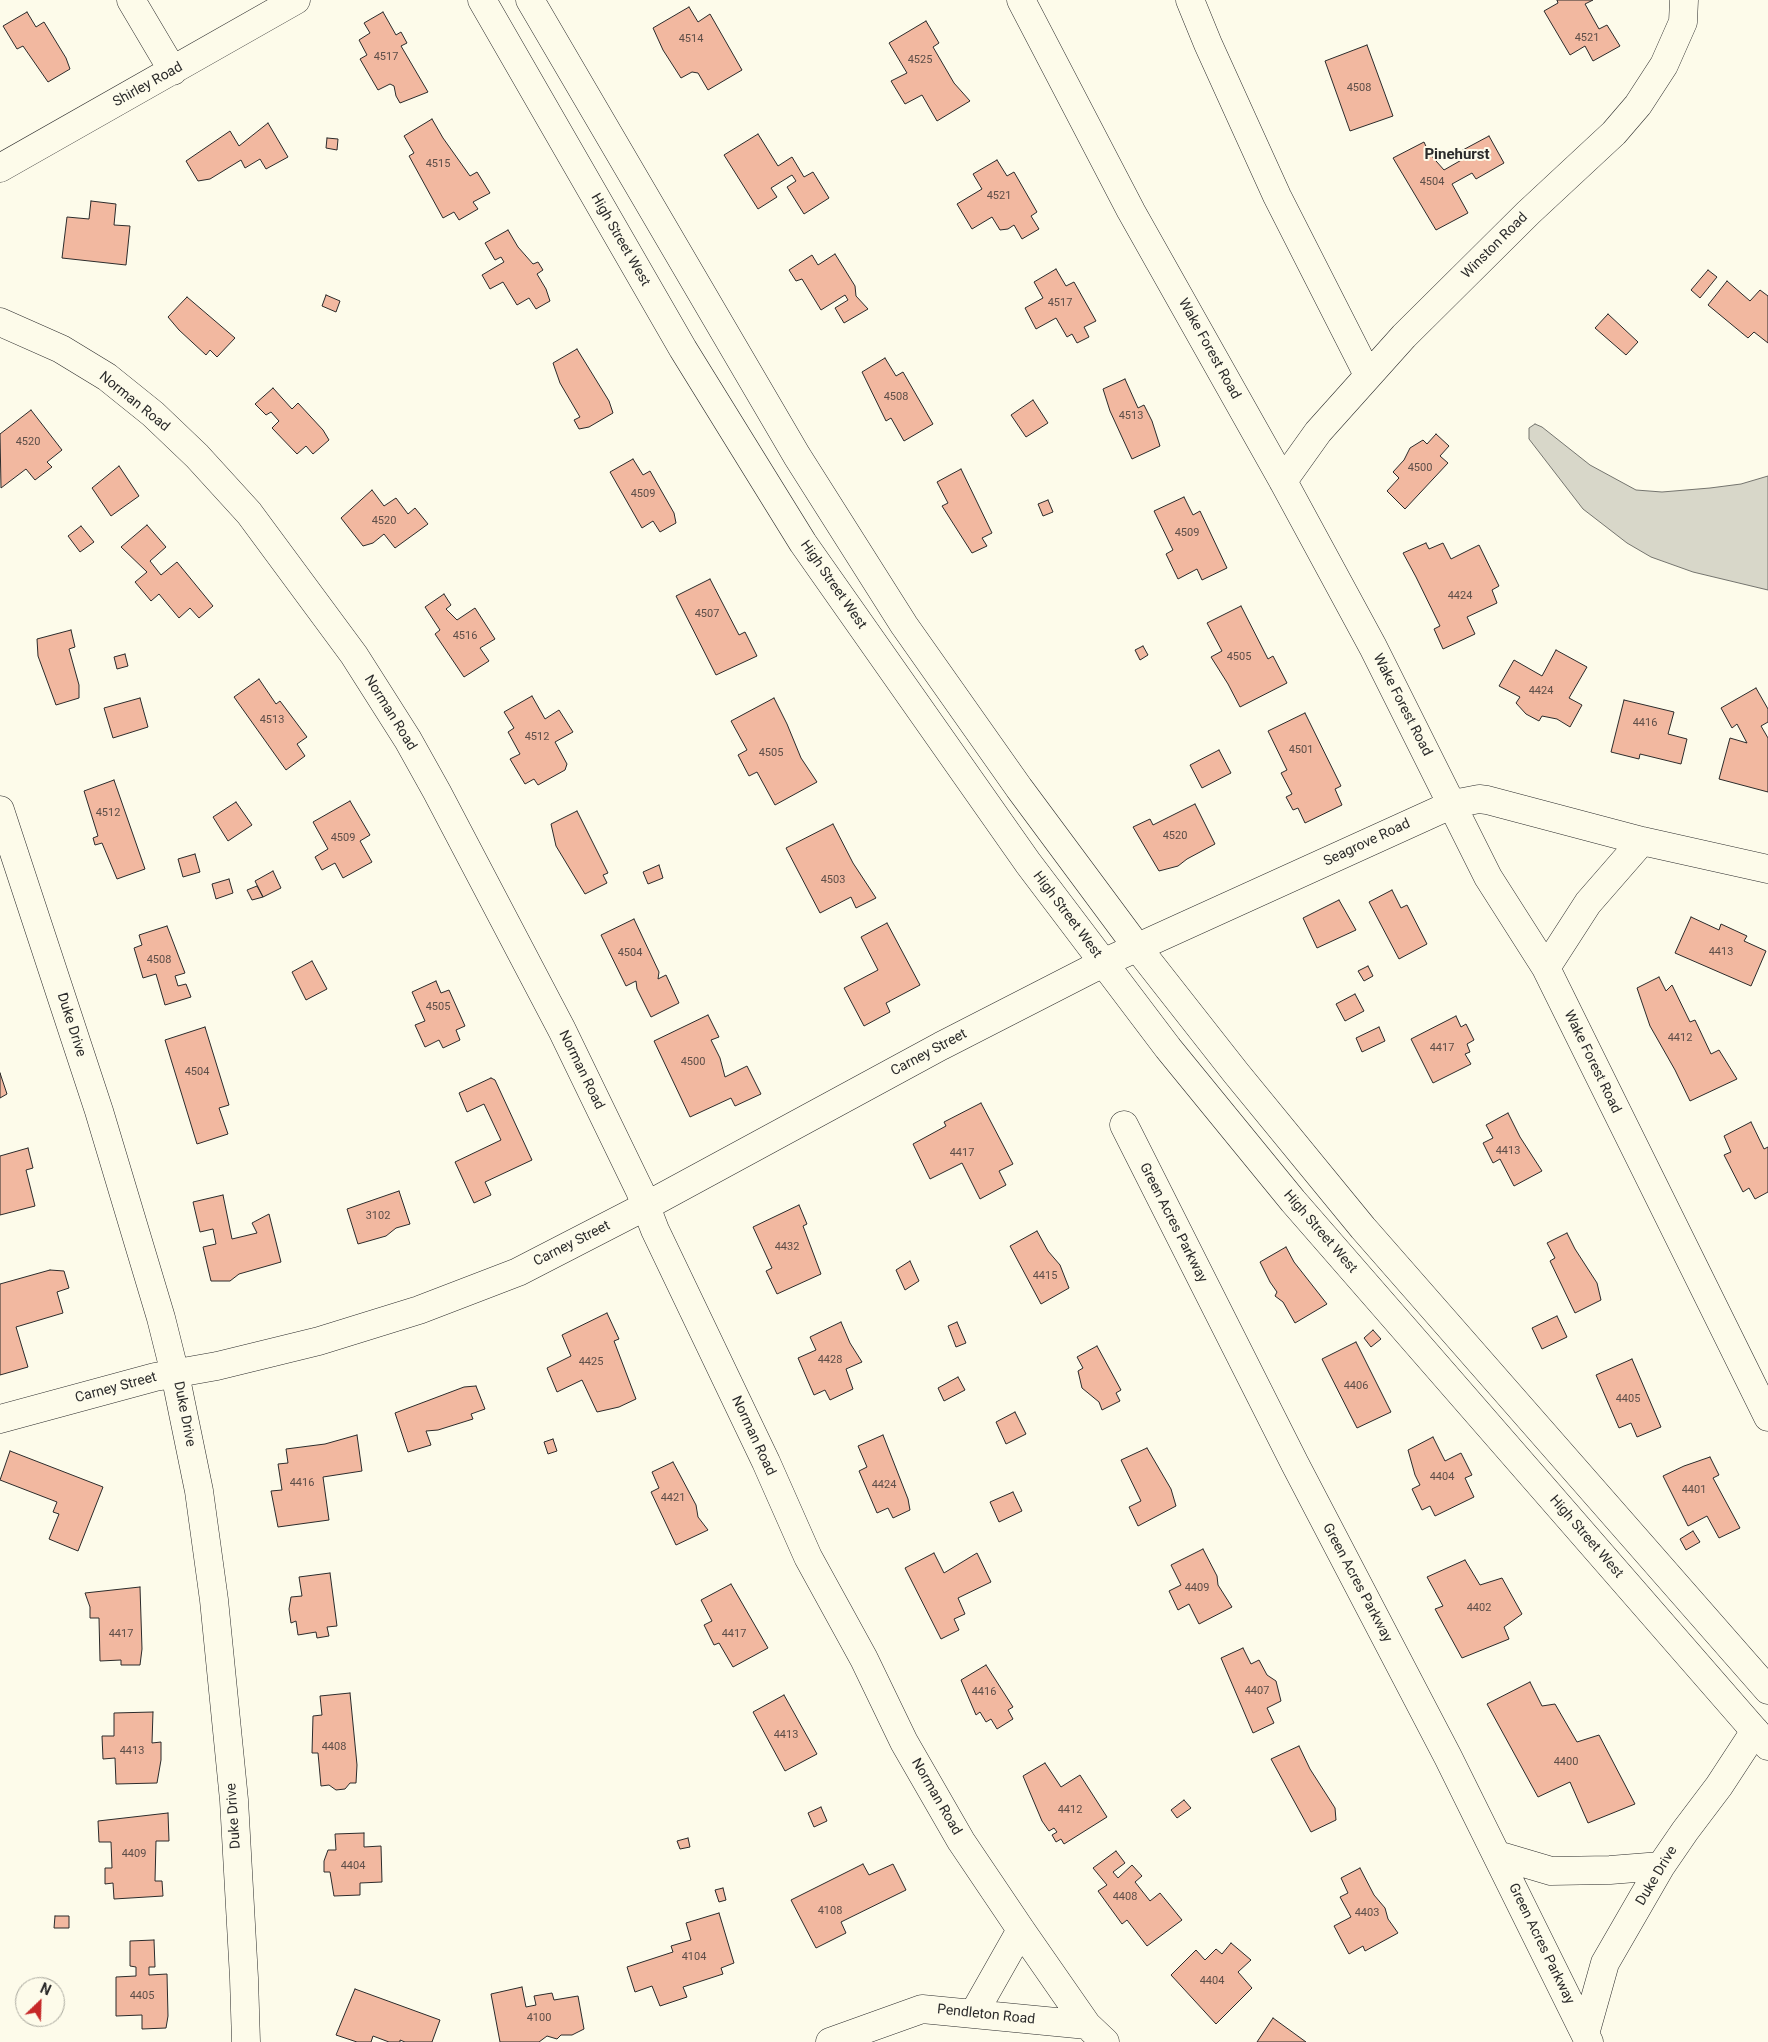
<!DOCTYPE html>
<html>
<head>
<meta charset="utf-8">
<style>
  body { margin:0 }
  #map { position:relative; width:1768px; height:2042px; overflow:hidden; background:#fdfbea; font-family:Roboto,sans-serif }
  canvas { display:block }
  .north { position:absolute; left:15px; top:1977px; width:50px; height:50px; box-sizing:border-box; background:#fdfbea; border:1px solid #a9a89e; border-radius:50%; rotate:24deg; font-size:14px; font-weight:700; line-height:20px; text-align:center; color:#2b2b2b }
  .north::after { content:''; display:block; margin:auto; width:18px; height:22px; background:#c62828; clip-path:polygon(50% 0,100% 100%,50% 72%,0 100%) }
</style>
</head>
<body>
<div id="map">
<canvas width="1768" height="2042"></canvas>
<div class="north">N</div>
</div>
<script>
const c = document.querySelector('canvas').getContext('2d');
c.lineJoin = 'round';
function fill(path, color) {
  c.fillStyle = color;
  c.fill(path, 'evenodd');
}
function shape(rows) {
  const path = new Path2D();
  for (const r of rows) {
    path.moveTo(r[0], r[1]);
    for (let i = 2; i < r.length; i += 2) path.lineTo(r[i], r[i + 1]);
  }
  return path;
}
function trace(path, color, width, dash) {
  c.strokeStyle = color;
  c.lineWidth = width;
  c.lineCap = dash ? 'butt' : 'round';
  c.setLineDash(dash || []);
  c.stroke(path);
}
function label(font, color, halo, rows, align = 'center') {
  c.font = font + ' Roboto,sans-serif';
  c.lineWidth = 4;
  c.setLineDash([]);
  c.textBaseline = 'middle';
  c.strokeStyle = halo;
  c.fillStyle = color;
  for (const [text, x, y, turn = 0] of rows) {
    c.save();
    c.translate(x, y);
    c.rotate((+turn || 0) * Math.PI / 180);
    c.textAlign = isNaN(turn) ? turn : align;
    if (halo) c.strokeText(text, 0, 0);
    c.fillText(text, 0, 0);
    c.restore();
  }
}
const water = shape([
  [1535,424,1542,427,1590,465,1636,490,1662,492,1710,488,1741,484,1768,476,1768,590,1693,572,1651,557,1627,543,1583,509,1529,439,1529,428,1535,424]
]);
const building = shape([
  [1557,0,1593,0,1585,4,1599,29,1607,25,1620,46,1593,61,1585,46,1570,55,1544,11,1558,3,1557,0],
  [689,7,698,22,710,14,742,70,708,90,698,73,692,72,681,78,663,50,653,28,689,7],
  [27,12,36,27,44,22,66,58,70,69,48,82,23,46,17,49,3,26,27,12],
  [383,12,396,35,401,32,407,43,401,46,428,92,400,103,396,96,394,86,390,84,378,90,360,59,367,55,359,40,370,33,364,23,383,12],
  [926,21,939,43,933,47,954,83,970,101,937,121,922,95,905,104,891,81,907,73,889,43,926,21],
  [1367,45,1393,116,1350,131,1325,61,1367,45],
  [432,119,443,138,470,176,477,172,490,193,473,202,478,209,459,220,454,212,443,218,409,156,414,153,404,136,432,119],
  [268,123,288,157,266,169,260,159,245,168,241,160,210,179,198,181,186,161,230,131,239,146,268,123],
  [758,134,778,166,792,157,804,177,813,172,829,198,804,214,787,187,796,181,792,175,771,188,777,197,758,209,724,155,758,134],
  [1489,136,1504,163,1476,179,1472,173,1452,184,1468,213,1436,230,1393,158,1424,142,1429,153,1444,170,1465,158,1461,151,1489,136],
  [327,138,338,139,337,150,326,148,327,138],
  [997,160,1007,176,1014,172,1037,212,1031,216,1039,229,1022,239,1014,225,1008,229,1000,230,992,217,972,229,957,204,982,189,973,174,997,160],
  [91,201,116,204,114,225,130,226,126,265,62,258,67,217,89,219,91,201],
  [508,230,518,247,533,264,538,262,543,270,537,274,546,289,550,301,536,309,529,298,517,305,503,282,490,289,482,275,504,262,501,257,495,260,485,243,508,230],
  [835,254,855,286,856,296,868,309,844,323,835,308,848,300,845,295,821,310,802,279,796,281,789,270,812,255,818,265,835,254],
  [1056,269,1066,286,1074,282,1096,321,1084,327,1089,337,1077,343,1072,334,1067,337,1056,318,1036,329,1025,308,1043,298,1034,282,1056,269],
  [1708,270,1717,277,1700,298,1691,290,1708,270],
  [1727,281,1750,301,1760,290,1768,296,1768,343,1754,332,1748,338,1708,305,1727,281],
  [326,295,340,301,336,312,322,306,326,295],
  [187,297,235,338,217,357,210,350,206,355,179,330,168,317,187,297],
  [1608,314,1638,342,1626,355,1595,328,1608,314],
  [577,349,609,401,613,413,589,427,579,429,574,420,580,417,560,383,553,363,577,349],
  [885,358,896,376,903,372,933,424,904,441,891,418,886,421,862,372,885,358],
  [1125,379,1138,408,1144,405,1152,421,1160,446,1132,459,1110,411,1103,389,1125,379],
  [273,388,292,409,298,403,323,430,329,440,313,454,306,446,297,454,272,428,279,421,271,412,266,415,255,404,273,388],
  [1033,400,1048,423,1026,437,1011,415,1033,400],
  [31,410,62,450,47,462,52,467,35,480,26,469,1,488,0,434,31,410],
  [1436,434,1449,446,1440,456,1448,463,1405,509,1387,491,1399,478,1393,472,1404,460,1410,448,1423,440,1427,444,1436,434],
  [633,459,643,475,650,471,674,513,676,523,660,532,653,521,642,528,610,472,633,459],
  [119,466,139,496,111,516,92,488,119,466],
  [961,469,992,533,982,538,987,546,972,553,942,506,948,503,937,482,961,469],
  [372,490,384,506,396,498,408,514,415,508,428,524,395,548,384,534,373,543,363,546,341,518,372,490],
  [1184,497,1193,515,1200,511,1227,568,1202,580,1197,569,1178,579,1166,554,1173,550,1154,511,1184,497],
  [1048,500,1053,512,1043,516,1038,504,1048,500],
  [147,525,166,547,150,561,161,575,177,562,213,606,199,618,190,608,179,618,159,594,151,601,135,582,147,572,121,547,147,525],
  [81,526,94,542,80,552,68,536,81,526],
  [1426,543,1429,549,1443,543,1451,559,1479,545,1499,586,1492,590,1497,603,1467,617,1475,634,1443,649,1434,629,1440,626,1416,577,1403,553,1426,543],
  [710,579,739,635,745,632,757,656,716,675,676,596,710,579],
  [444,594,451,605,446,609,457,620,475,608,495,639,480,648,489,661,464,677,435,634,440,630,425,607,444,594],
  [1241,606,1268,659,1273,656,1287,683,1240,707,1228,684,1211,657,1222,651,1207,623,1241,606],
  [71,630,75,647,69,649,79,685,79,698,56,705,38,656,37,639,71,630],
  [1143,646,1148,655,1140,660,1135,650,1143,646],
  [1556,650,1587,667,1569,698,1582,705,1570,727,1557,719,1542,716,1539,721,1526,714,1516,703,1520,697,1499,686,1514,660,1542,676,1556,650],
  [125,654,128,666,117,669,114,657,125,654],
  [259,679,276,704,280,701,307,737,297,744,305,756,286,770,234,697,259,679],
  [1756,688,1768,709,1768,722,1761,726,1768,738,1768,792,1719,779,1730,738,1747,743,1737,724,1732,728,1721,708,1756,688],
  [532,696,545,719,559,710,573,732,555,742,567,764,565,770,538,785,534,779,525,784,510,759,520,754,508,732,514,728,504,712,532,696],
  [140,698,148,727,113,738,104,708,140,698],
  [774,698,787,724,801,758,817,782,775,805,757,772,749,776,738,755,747,750,731,721,774,698],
  [1624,700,1674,712,1668,734,1687,739,1681,764,1640,754,1639,759,1611,752,1624,700],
  [1305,713,1341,786,1335,789,1342,805,1305,823,1298,808,1293,810,1286,797,1292,794,1281,773,1287,770,1268,731,1305,713],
  [1219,750,1231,773,1202,788,1190,765,1219,750],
  [114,780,145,869,117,879,102,843,95,845,93,838,98,836,84,791,114,780],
  [350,801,370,835,360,841,372,862,343,878,335,863,322,870,315,857,328,849,313,822,350,801],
  [236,802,252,825,228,841,213,817,236,802],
  [1195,804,1215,844,1187,859,1178,866,1159,871,1133,827,1150,819,1153,825,1195,804],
  [577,811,608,873,603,875,607,883,585,894,556,846,551,824,577,811],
  [833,824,853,863,876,898,856,908,851,897,820,913,786,848,833,824],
  [195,854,200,872,183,877,178,859,195,854],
  [659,865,663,878,648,884,643,872,659,865],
  [273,871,281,888,263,897,255,881,273,871],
  [229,879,233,893,216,899,212,884,229,879],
  [257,886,263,897,252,900,247,890,257,886],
  [1392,890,1401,908,1407,905,1427,944,1399,959,1369,902,1392,890],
  [1339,900,1356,930,1317,948,1303,918,1339,900],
  [1691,917,1719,930,1721,924,1747,936,1744,941,1766,951,1751,986,1675,953,1691,917],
  [634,919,659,972,658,979,666,975,679,1003,651,1017,637,989,636,981,626,986,601,935,634,919],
  [887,923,920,985,886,1003,890,1012,864,1026,844,988,878,970,861,937,887,923],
  [167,926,185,973,175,976,178,986,186,984,191,997,165,1005,156,974,143,978,134,948,142,945,139,935,167,926],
  [312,961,327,989,306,1000,292,972,312,961],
  [1368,966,1373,976,1364,981,1358,971,1368,966],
  [1659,977,1666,991,1672,985,1690,1022,1695,1020,1711,1054,1719,1050,1737,1079,1690,1101,1675,1070,1650,1026,1637,988,1659,977],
  [436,981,441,993,449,990,465,1026,456,1030,460,1040,443,1048,439,1040,425,1047,415,1025,425,1021,412,992,436,981],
  [1355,994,1364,1011,1345,1021,1336,1004,1355,994],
  [708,1015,719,1037,711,1040,720,1058,725,1077,747,1066,761,1094,735,1106,731,1098,690,1117,654,1041,708,1015],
  [1456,1016,1461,1027,1466,1024,1474,1040,1467,1044,1470,1052,1465,1054,1471,1064,1433,1083,1411,1039,1456,1016],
  [205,1027,229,1105,219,1108,228,1134,197,1144,165,1040,205,1027],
  [1379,1027,1385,1041,1362,1052,1356,1038,1379,1027],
  [0,1073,7,1094,0,1098,0,1073],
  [491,1078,495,1080,532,1160,485,1182,491,1195,474,1203,455,1162,501,1140,484,1104,467,1112,459,1093,491,1078],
  [981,1103,1013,1164,999,1171,1006,1185,980,1199,962,1163,930,1179,913,1144,946,1126,944,1122,981,1103],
  [1508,1113,1520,1137,1542,1171,1514,1186,1500,1159,1493,1163,1483,1143,1493,1138,1486,1125,1508,1113],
  [1751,1122,1764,1149,1768,1147,1768,1192,1755,1199,1749,1188,1743,1192,1724,1155,1731,1152,1724,1136,1751,1122],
  [28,1148,33,1168,26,1170,35,1206,0,1215,0,1156,28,1148],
  [399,1191,410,1224,396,1228,386,1236,358,1244,347,1209,399,1191],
  [223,1195,232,1239,257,1233,252,1223,269,1214,281,1262,239,1274,230,1281,211,1281,203,1247,216,1244,213,1229,200,1232,193,1202,223,1195],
  [799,1205,807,1224,803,1226,821,1274,777,1294,766,1271,772,1268,753,1227,799,1205],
  [1037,1231,1048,1251,1060,1265,1069,1288,1041,1304,1010,1246,1037,1231],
  [1567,1233,1575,1249,1597,1283,1601,1300,1575,1313,1550,1261,1555,1258,1547,1243,1567,1233],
  [1286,1247,1294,1262,1327,1304,1295,1323,1283,1302,1275,1296,1277,1292,1270,1282,1260,1262,1286,1247],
  [910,1261,919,1281,905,1290,896,1270,910,1261],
  [50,1270,64,1271,69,1288,57,1292,63,1313,16,1327,28,1367,0,1375,0,1284,50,1270],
  [607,1313,619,1339,614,1341,636,1399,619,1407,597,1412,582,1380,557,1392,547,1368,571,1356,562,1335,607,1313],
  [1557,1316,1567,1337,1542,1349,1532,1328,1557,1316],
  [841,1322,850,1343,862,1362,846,1369,853,1389,830,1400,825,1390,814,1395,798,1358,816,1350,810,1337,841,1322],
  [957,1322,966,1343,956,1347,948,1326,957,1322],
  [1373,1330,1381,1339,1371,1347,1364,1338,1373,1330],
  [1356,1342,1391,1412,1357,1428,1322,1359,1356,1342],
  [1097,1346,1121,1390,1116,1393,1120,1401,1102,1410,1099,1402,1082,1388,1078,1371,1083,1368,1077,1357,1097,1346],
  [1632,1359,1661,1427,1637,1437,1631,1423,1619,1428,1596,1375,1632,1359],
  [958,1377,965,1390,944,1401,938,1388,958,1377],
  [476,1386,485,1409,471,1414,473,1419,438,1430,426,1431,431,1445,408,1452,395,1413,464,1387,476,1386],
  [1015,1412,1026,1434,1006,1444,996,1422,1015,1412],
  [357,1435,362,1471,323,1477,329,1520,278,1527,271,1491,282,1490,278,1464,288,1463,286,1449,325,1444,357,1435],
  [883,1435,908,1499,910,1510,893,1518,888,1508,877,1513,859,1471,867,1467,858,1446,883,1435],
  [1433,1437,1445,1461,1461,1453,1472,1475,1465,1478,1474,1497,1435,1516,1430,1506,1422,1510,1412,1489,1420,1485,1415,1475,1408,1450,1433,1437],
  [553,1439,557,1451,548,1454,544,1442,553,1439],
  [1147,1448,1171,1489,1176,1506,1138,1526,1129,1507,1141,1501,1121,1460,1147,1448],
  [10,1451,103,1487,78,1551,49,1539,59,1514,53,1512,57,1502,0,1480,10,1451],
  [1710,1457,1719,1475,1713,1478,1740,1528,1719,1538,1707,1516,1688,1526,1663,1476,1684,1466,1710,1457],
  [673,1462,696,1505,698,1517,708,1530,676,1545,651,1492,659,1488,652,1472,673,1462],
  [1013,1492,1022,1511,999,1522,990,1502,1013,1492],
  [1693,1531,1700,1542,1686,1550,1680,1539,1693,1531],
  [1203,1549,1217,1576,1218,1585,1232,1607,1199,1624,1189,1604,1178,1610,1169,1591,1181,1585,1171,1565,1203,1549],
  [934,1553,944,1573,977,1553,991,1582,958,1598,965,1614,954,1619,959,1630,941,1639,905,1568,934,1553],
  [1465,1560,1480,1585,1502,1578,1522,1614,1504,1627,1509,1639,1462,1658,1435,1609,1443,1606,1427,1577,1465,1560],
  [330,1573,337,1626,327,1627,329,1636,317,1638,316,1632,298,1635,296,1621,291,1623,289,1609,291,1597,302,1596,299,1577,330,1573],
  [731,1584,768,1648,733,1667,719,1643,714,1645,704,1625,712,1621,701,1600,731,1584],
  [140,1587,142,1649,140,1665,121,1665,121,1660,100,1661,99,1618,90,1618,90,1607,85,1593,140,1587],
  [1243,1648,1251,1664,1259,1660,1267,1675,1276,1681,1281,1701,1267,1708,1274,1723,1253,1733,1221,1658,1243,1648],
  [986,1665,1013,1707,1008,1710,1013,1719,997,1729,991,1719,986,1722,980,1712,976,1715,961,1680,986,1665],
  [1530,1682,1542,1706,1555,1704,1577,1742,1599,1735,1635,1804,1588,1823,1570,1782,1538,1797,1487,1704,1530,1682],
  [350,1693,357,1765,356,1783,350,1783,345,1789,336,1790,329,1785,321,1786,318,1753,312,1753,313,1716,322,1715,320,1696,350,1693],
  [784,1695,817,1754,785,1771,753,1712,784,1695],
  [153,1712,152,1743,161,1742,161,1760,157,1783,116,1784,115,1758,103,1759,102,1736,114,1736,114,1713,153,1712],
  [1299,1746,1310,1769,1335,1808,1336,1820,1311,1832,1271,1759,1299,1746],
  [1045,1763,1061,1787,1080,1775,1107,1817,1064,1844,1061,1839,1056,1842,1052,1835,1057,1832,1054,1828,1049,1831,1042,1821,1023,1776,1045,1763],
  [1184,1800,1191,1808,1177,1818,1171,1810,1184,1800],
  [821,1807,827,1821,814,1827,808,1813,821,1807],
  [168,1813,169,1841,156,1841,155,1881,162,1881,163,1896,114,1899,113,1883,105,1884,105,1868,112,1868,111,1842,99,1842,98,1821,168,1813],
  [364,1833,364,1847,381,1846,382,1882,360,1883,360,1895,334,1896,330,1872,324,1872,324,1861,328,1850,336,1850,335,1834,364,1833],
  [688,1838,690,1847,680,1849,677,1841,688,1838],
  [1116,1851,1125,1863,1113,1872,1118,1878,1132,1865,1142,1876,1135,1882,1150,1901,1160,1893,1182,1920,1147,1946,1127,1920,1122,1924,1098,1891,1107,1885,1093,1868,1116,1851],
  [863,1864,869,1875,893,1864,906,1890,841,1922,846,1933,816,1948,791,1900,863,1864],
  [1360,1868,1374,1895,1385,1908,1388,1919,1398,1933,1365,1951,1363,1946,1349,1954,1334,1926,1351,1917,1340,1897,1348,1893,1341,1878,1360,1868],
  [723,1888,726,1900,719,1902,715,1890,723,1888],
  [719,1913,734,1963,721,1968,723,1974,683,1987,687,1997,660,2006,652,1986,635,1992,627,1967,673,1952,671,1946,691,1940,686,1923,719,1913],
  [55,1916,69,1916,69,1928,54,1928,55,1916],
  [154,1940,155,1967,149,1967,149,1975,167,1974,168,2016,166,2028,142,2029,142,2015,116,2016,116,1977,136,1976,136,1967,130,1966,130,1941,154,1940],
  [1231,1943,1251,1960,1238,1972,1252,1988,1216,2024,1171,1975,1196,1950,1205,1960,1216,1949,1222,1954,1231,1943],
  [522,1987,526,2007,536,2005,534,1996,552,1993,554,2000,578,1996,584,2029,572,2035,561,2035,557,2039,547,2036,539,2042,500,2042,491,1994,522,1987],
  [355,1989,440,2020,432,2042,405,2042,400,2040,400,2042,389,2042,373,2036,371,2042,357,2042,336,2035,355,1989],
  [1273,2018,1306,2042,1257,2042,1273,2018]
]);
const minor = shape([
  [131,0,173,71],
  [1021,0,1131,211,1283,481,1373,647,1488,877,1546,968,1768,1417],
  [1190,0,1208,44,1277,196,1368,375],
  [0,168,296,0],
  [0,322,61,349,107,377,153,414,197,456,249,513,354,655,408,740,437,792,562,1030,640,1191,655,1230,766,1462,808,1557,864,1659,904,1742,961,1841,1021,1930,1087,2025,1105,2042],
  [1283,481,1318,432,1404,336,1528,213,1614,133,1638,105,1664,65,1683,22,1684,0],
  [0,810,99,1111,161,1318,175,1374,199,1491,214,1600,234,1800,244,1978,246,2042],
  [1546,968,1588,903,1642,841],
  [1124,1125,1295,1464,1448,1757,1589,2042],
  [0,1419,155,1377,217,1366,319,1341,419,1310,518,1272,646,1206,941,1046,1103,963,1453,804,1479,799,1487,800,1642,841,1768,869],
  [1497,1855,1551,1871,1610,1870,1661,1866],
  [974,2013,1021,1930],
  [1585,2034,1605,1963,1661,1866,1685,1831,1719,1786,1755,1731],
  [830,2042,922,2009,1087,2025]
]);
const major = shape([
  [482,0,683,349,803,543,1028,863,1168,1048,1293,1201,1768,1746],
  [530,0,797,456,904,625,1019,788,1137,947,1236,1073,1363,1228,1768,1690]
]);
const numberNames = [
  ["4521",1587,38],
  ["4514",691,39],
  ["4517",386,57],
  ["4525",920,60],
  ["4508",1359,88],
  ["4515",438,164],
  ["4504",1432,182],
  ["4521",999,196],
  ["4517",1060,303],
  ["4508",896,397],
  ["4513",1131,416],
  ["4520",28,442],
  ["4500",1420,468],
  ["4509",643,494],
  ["4520",384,521],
  ["4509",1187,533],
  ["4424",1460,596],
  ["4507",707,614],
  ["4516",465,636],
  ["4505",1239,657],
  ["4424",1541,691],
  ["4513",272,720],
  ["4416",1645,723],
  ["4512",537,737],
  ["4501",1301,750],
  ["4505",771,753],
  ["4512",108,813],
  ["4520",1175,836],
  ["4509",343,838],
  ["4503",833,880],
  ["4413",1721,952],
  ["4504",630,953],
  ["4508",159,960],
  ["4505",438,1007],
  ["4412",1680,1038],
  ["4417",1442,1048],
  ["4500",693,1062],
  ["4504",197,1072],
  ["4413",1508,1151],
  ["4417",962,1153],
  ["3102",378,1216],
  ["4432",787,1247],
  ["4415",1045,1276],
  ["4428",830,1360],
  ["4425",591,1362],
  ["4406",1356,1386],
  ["4405",1628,1399],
  ["4404",1442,1477],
  ["4416",302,1483],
  ["4424",884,1485],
  ["4401",1694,1490],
  ["4421",673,1498],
  ["4409",1197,1588],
  ["4402",1479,1608],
  ["4417",121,1634],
  ["4417",734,1634],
  ["4407",1257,1691],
  ["4416",984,1692],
  ["4413",786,1735],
  ["4408",334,1747],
  ["4413",132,1751],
  ["4400",1566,1762],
  ["4412",1070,1810],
  ["4409",134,1854],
  ["4404",353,1866],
  ["4408",1125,1897],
  ["4108",830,1911],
  ["4403",1367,1913],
  ["4104",694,1957],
  ["4404",1212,1981],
  ["4405",142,1996],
  ["4100",539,2018]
];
const streetNames = [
  ["Shirley Road",148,85,-29],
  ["High Street West",620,240,60],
  ["Winston Road",1495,246,-45],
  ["Wake Forest Road",1209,349,61],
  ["Norman Road",134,402,39],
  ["High Street West",833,585,55],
  ["Wake Forest Road",1402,705,63],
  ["Norman Road",390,713,58],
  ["Seagrove Road",1367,843,-25],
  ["High Street West",1067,915,53],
  ["Duke Drive",71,1025,72],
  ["Carney Street",929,1053,-28],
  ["Wake Forest Road",1592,1062,64],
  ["Norman Road",581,1070,64],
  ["Green Acres Parkway",1173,1223,63],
  ["High Street West",1320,1232,49],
  ["Carney Street",572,1244,-27],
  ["Carney Street",116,1388,-15],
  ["Duke Drive",184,1414,79],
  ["Norman Road",753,1436,65],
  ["High Street West",1586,1537,49],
  ["Green Acres Parkway",1357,1583,62],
  ["Norman Road",936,1797,60],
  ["Duke Drive",234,1816,-94],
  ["Duke Drive",1657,1876,-59],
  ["Green Acres Parkway",1541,1944,64],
  ["Pendleton Road",986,2015,6]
];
const neighbourhoodNames = [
  ["Pinehurst",1457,155]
];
fill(water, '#d8d7c9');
trace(water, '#74746e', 1);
fill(building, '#f2b8a0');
trace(building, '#2b2b2b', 1);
trace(minor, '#2b2b2b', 29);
trace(major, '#2b2b2b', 29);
trace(minor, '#fdfbea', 28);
trace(major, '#fdfbea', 28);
label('11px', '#5d4e48', null, numberNames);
label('14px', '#2b2b2b', '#fdfbea', streetNames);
label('bold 15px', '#2b2b2b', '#fdfbea', neighbourhoodNames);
</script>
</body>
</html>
